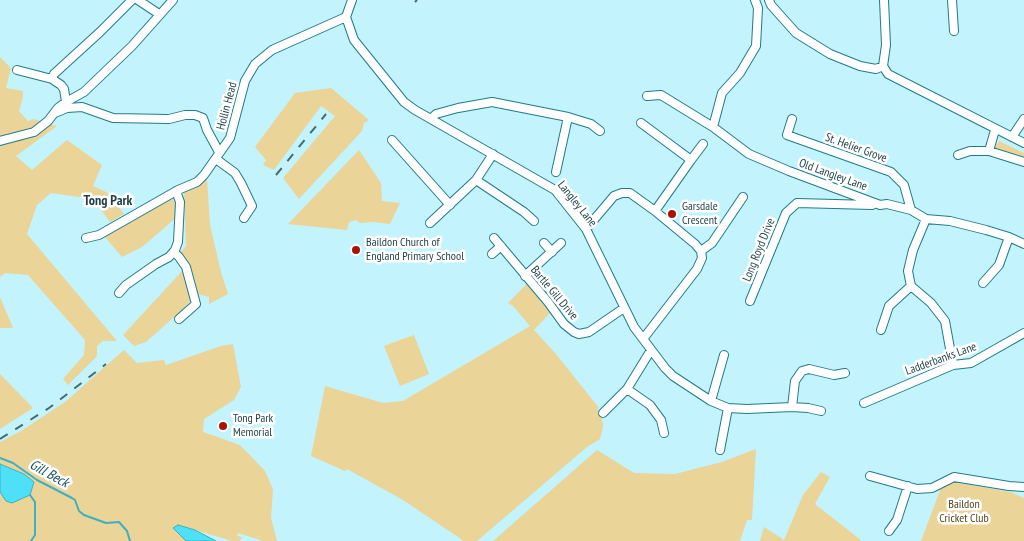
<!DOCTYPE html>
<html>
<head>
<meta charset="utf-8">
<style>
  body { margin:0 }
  canvas { display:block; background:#c3f3fc }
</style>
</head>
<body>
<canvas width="1024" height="541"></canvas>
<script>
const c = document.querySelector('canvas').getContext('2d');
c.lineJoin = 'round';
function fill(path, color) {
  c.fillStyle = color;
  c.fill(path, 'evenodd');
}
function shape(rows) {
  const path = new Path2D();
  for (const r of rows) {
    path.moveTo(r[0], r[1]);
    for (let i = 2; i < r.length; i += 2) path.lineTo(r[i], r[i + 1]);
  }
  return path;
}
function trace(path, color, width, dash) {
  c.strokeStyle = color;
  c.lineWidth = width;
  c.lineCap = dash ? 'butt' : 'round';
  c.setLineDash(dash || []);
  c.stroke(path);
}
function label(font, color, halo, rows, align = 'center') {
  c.font = font + ' "PT Sans Narrow",sans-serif';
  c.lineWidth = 5;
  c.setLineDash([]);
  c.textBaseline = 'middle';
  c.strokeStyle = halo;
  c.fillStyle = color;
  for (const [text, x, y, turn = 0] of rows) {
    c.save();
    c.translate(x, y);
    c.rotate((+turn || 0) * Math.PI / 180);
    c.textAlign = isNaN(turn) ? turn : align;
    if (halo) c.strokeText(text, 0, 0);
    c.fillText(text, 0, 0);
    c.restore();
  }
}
const green = shape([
  [0,57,11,68,6,88,23,91,23,97,19,111,28,121,34,119,57,126,16,156,32,170,67,140,102,165,93,186,108,193,124,214,110,222,93,199,51,193,37,205,27,234,117,341,103,341,97,346,97,356,68,385,63,379,84,355,85,340,28,275,5,273,0,277],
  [331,88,369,120,364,123,362,131,299,199,283,178,335,116,321,106,274,170,263,165,266,160,255,147,295,93],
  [999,141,1024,153,1024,160,996,149,995,147],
  [359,150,381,183,382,201,400,203,390,224,373,222,360,223,356,220,349,222,347,230,288,224],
  [207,178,210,225,221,272,228,294,209,304,209,297,197,294,188,267,181,252,186,246,184,191],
  [169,198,174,201,175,205,177,206,176,218,142,247,122,257,104,236],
  [183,270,192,299,182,310,146,342,134,346,123,335],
  [527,284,550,313,534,330,556,354,599,408,597,410,602,416,603,427,600,439,587,447,477,541,464,541,403,500,347,469,345,471,311,456,325,386,383,403,403,401,530,326,513,306,508,303],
  [0,297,13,328,0,328],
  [414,335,429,374,400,386,384,346],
  [233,344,241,387,234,400,204,419,203,432,240,445,265,471,273,489,271,518,277,541,263,541,238,533,237,536,242,537,240,541,232,541,178,525,174,529,186,541,0,541,0,442,21,431,65,402,124,350,137,363,164,360,166,365,221,346],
  [0,374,33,408,0,429],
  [756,449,752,520,747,520,740,541,493,541,597,450,634,473,675,474,722,462],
  [821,472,830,477,815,504,862,541,760,541,764,527,784,540,803,495],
  [955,482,1010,492,1024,498,1024,541,921,541,942,485]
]);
const water = shape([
  [0,464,24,474,34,482,30,495,12,503,6,501,0,492,0,464],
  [178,525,195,530,216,541,186,541,173,528,178,525]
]);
const stream = shape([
  [0,458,13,463,37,480,72,498,75,500,79,511,84,515,106,523,119,522,127,531,130,541],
  [30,495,35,502,35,535,31,541]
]);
const minor = shape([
  [138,0,159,14],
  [352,0,346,17,354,40,404,102,415,110,555,190,586,229,634,327,665,368,673,376,711,401,728,408,747,409,792,407,808,408,821,411],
  [769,0,771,5,796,33,830,54,860,66,876,69,883,66],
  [952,0,954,31],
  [883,66,888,74,1024,143],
  [883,66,886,45,884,0],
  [52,79,54,74,66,63,100,32,132,0],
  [647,96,661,95,713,127,749,154,789,171,880,205,887,204,911,210,926,219,950,221,986,230,1009,237,1024,244],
  [66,102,84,92,132,46,173,0],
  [55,113,67,108,82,107,113,118,169,119,185,115,195,115,203,118,207,130,219,152],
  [431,119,436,114,458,108,492,102,568,117,591,124,600,131],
  [792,119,787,135,891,172,904,185,911,210],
  [641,123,691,160,655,211],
  [713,127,722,93,740,73,756,46,758,8,755,0],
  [1012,137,1024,119],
  [392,140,450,205],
  [0,141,34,132,48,121,58,108,66,102,64,89,61,85,52,79,17,70],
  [989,151,995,130],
  [958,155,970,151,989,151,1024,162],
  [216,159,235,173,241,183,252,206,244,218],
  [691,160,703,144],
  [556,172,568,117],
  [476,180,524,212,534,221],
  [926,219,913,250,908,271,911,286,931,303,945,321,953,365],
  [430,223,476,180,493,154],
  [586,229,614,196,622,193,630,193,655,211,695,244,701,251,702,258,697,269,643,339],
  [86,238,99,235,178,190,197,182,204,175,230,138,245,81,255,64,272,50,346,17],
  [494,238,548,302,564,324,574,332,579,334,589,332,624,308],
  [544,243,552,252],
  [701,251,712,243,743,197],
  [174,252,179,257,186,267,196,304,179,319],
  [492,254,501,246],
  [525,276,561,243],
  [983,283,999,265,1009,237],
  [119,293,126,285,156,264,169,257,175,250,178,242,180,202,176,191],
  [750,301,786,213,797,203,872,205],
  [881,330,889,306,911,286],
  [627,389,650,405,661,420,664,433],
  [711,401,724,355],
  [864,403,953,365,971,363,1024,333],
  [792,407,795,381,802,371,809,369,834,375,845,373],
  [603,413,627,389,651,350],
  [720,450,728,408],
  [870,476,917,489,932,488,954,477,1009,486,1024,487],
  [889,531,897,520,908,486]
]);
const rail = shape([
  [415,2,417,0],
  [276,175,326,114],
  [0,439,49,408,106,364]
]);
const markers = [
  [672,214,5,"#a71405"],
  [356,250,5,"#a71405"],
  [223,426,5,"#a71405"]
];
const streetNames = [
  ["Hollin Head",227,106,-75],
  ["St. Helier Grove",856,148,20],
  ["Old Langley Lane",833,175,20],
  ["Langley Lane",577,204,51],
  ["Long Royd Drive",759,250,-68],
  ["Bartle Gill Drive",554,293,50],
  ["Ladderbanks Lane",941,359,-20]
];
const poiNames = [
  ["Garsdale",682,207],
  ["Crescent",682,221],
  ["Baildon Church of",366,243],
  ["England Primary School",366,257],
  ["Tong Park",233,419],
  ["Memorial",233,433]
];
const parkNames = [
  ["Baildon",964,505],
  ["Cricket Club",964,519]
];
const neighbourhoodNames = [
  ["Tong Park",108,201]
];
const waterNames = [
  ["Gill Beck",49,474,29]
];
fill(green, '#ead498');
fill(water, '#4de0f7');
trace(water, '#3eb0c2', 1);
trace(stream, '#3eb0c2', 2);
trace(minor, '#207b89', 10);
trace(minor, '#fff', 8);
trace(rail, '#456b72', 2, [9, 9]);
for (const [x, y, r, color] of markers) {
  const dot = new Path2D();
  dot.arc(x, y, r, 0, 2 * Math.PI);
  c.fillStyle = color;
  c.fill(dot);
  trace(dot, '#fff', 2);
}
label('12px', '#1c3f45', '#fff', streetNames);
label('12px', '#1c3f45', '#fff', poiNames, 'left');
label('12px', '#54461c', '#fff', parkNames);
label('bold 14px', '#1c3f45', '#fff', neighbourhoodNames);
label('italic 14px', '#16545d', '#fff', waterNames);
</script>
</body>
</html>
